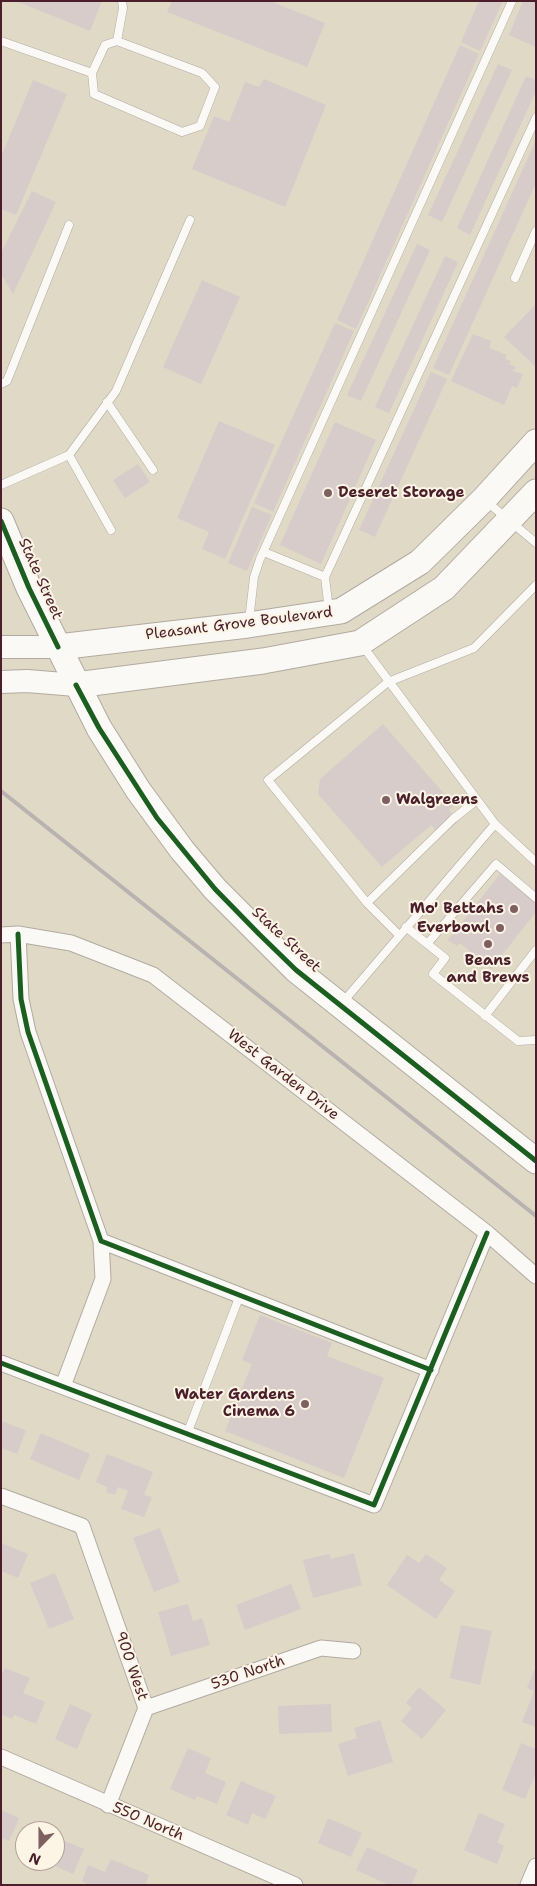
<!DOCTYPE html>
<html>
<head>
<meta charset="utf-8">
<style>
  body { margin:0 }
  #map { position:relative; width:537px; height:1886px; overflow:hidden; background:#e0d9c6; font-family:"Shantell Sans",sans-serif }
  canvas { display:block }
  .frame { position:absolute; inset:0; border:2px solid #4a1f2b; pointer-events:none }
  .north { position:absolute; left:15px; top:1821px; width:50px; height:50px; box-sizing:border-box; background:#fcf5e5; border:1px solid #b59f9b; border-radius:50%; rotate:202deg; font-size:14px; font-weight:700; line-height:20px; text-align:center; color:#4a1f2b }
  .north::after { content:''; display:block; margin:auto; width:18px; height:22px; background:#7e6061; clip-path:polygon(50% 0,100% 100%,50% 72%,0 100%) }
</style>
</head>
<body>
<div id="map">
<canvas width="537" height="1886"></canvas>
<div class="frame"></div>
<div class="north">N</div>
</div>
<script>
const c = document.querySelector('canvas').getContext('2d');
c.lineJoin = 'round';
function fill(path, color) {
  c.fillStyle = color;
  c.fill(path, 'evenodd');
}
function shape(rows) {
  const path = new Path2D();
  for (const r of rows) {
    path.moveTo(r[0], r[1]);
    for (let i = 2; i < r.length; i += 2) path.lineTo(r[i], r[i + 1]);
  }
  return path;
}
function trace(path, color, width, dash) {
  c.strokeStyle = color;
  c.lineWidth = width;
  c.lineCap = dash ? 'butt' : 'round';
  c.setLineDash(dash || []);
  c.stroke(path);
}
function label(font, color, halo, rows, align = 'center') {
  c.font = font + ' "Shantell Sans",sans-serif';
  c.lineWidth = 4;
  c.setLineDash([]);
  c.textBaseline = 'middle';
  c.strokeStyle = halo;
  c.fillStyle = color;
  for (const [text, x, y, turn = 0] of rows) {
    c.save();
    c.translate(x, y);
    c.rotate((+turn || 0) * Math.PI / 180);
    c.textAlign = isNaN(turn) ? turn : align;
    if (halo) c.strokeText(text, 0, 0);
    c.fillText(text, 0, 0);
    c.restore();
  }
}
const building = shape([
  [16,1,102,1,90,31],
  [172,1,270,1,325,23,307,67,167,12],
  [479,1,503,1,480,51,461,42],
  [523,1,536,1,536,47,509,35],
  [460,45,479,54,356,329,337,320],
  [498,64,512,70,442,222,428,215],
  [526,76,536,80,536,91,470,235,457,228],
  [264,79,326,105,285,207,192,169,214,116,229,122,245,82,259,87],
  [33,80,67,94,16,215,1,209,1,157],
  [536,140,536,183,449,375,433,368],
  [32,191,56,202,13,294,1,274,1,253],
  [417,244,430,250,361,401,347,395],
  [445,256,458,262,389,413,375,407],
  [202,280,240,297,201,384,163,367],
  [536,304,536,367,504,337],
  [335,323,354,331,273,512,254,503],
  [473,334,491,341,489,348,507,355,505,359,511,361,509,364,516,367,513,371,523,374,517,388,512,386,504,405,451,381],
  [431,372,447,379,375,537,359,530],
  [219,421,275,445,225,559,202,549,209,532,177,518],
  [335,422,376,440,321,564,280,545],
  [138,464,150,482,125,498,113,480],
  [252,507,272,515,247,571,228,563],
  [383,724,454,805,449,810,459,821,442,836,431,825,382,867,318,794,320,779],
  [500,874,536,903,536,912,491,969,460,943,457,946,448,940],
  [260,1315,332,1343,327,1356,384,1378,344,1478,225,1431,252,1364,242,1360],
  [1,1421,26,1430,17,1454,1,1448],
  [41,1433,90,1454,79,1480,30,1459],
  [107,1454,153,1472,144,1495,152,1497,144,1517,121,1509,128,1491,118,1487,115,1495,106,1492,107,1487,96,1482],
  [160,1528,180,1582,154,1592,133,1538],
  [1,1543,28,1554,18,1578,1,1571],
  [354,1553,362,1585,313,1598,303,1560,329,1554,331,1559],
  [426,1554,447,1568,439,1580,455,1591,436,1619,387,1585,407,1555,419,1563],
  [55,1573,74,1619,49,1629,30,1583],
  [291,1584,301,1609,245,1630,236,1605],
  [188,1604,193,1621,202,1618,210,1645,171,1656,158,1612],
  [461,1625,492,1631,480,1685,450,1678],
  [5,1668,30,1678,23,1693,45,1702,36,1724,14,1715,12,1719,1,1714,1,1677],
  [534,1670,536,1671,536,1727,522,1722,534,1691,527,1688],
  [419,1687,446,1710,422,1739,401,1721,412,1708,406,1703],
  [70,1704,92,1714,77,1749,55,1739],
  [331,1704,332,1732,279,1734,278,1706],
  [380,1720,393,1762,348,1776,338,1744,357,1738,354,1728],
  [521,1743,536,1749,536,1773,525,1799,502,1790],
  [188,1748,211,1758,205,1773,226,1782,217,1804,197,1796,195,1800,170,1789],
  [241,1781,276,1796,265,1819,252,1813,248,1825,226,1815],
  [1,1810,19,1818,9,1841,1,1838],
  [479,1813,505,1824,497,1842,504,1846,497,1864,464,1850],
  [328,1818,362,1833,351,1857,318,1843],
  [55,1837,84,1849,73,1874,44,1861,55,1861],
  [367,1847,418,1870,411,1885,389,1885,356,1870],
  [111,1859,149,1875,145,1885,89,1885,82,1881,88,1865,105,1872]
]);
const service = shape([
  [1,41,92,73],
  [117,41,202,73,215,87,200,126,182,132,94,94,92,73,105,45,117,41],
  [117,41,123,8,122,1],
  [515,278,536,231],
  [1,384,7,381,69,225],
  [107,402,153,470],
  [69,455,116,391,190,220],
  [1,485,69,455,111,530],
  [486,501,536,543],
  [264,552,325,577],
  [329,611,325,577,536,118],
  [249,621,254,577,260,559,512,1],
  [362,645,495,824],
  [367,903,453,819,477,800],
  [406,927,445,958,433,974,518,1041,536,1040],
  [399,935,367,903,268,780,388,682,474,648,536,585],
  [427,944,496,864,536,898],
  [343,1002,495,824,536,862],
  [485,1016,536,950],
  [187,1434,240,1295]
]);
const minor = shape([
  [18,934,21,999,28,1032,101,1241,431,1370],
  [1,935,18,934,71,943,153,975,487,1233,536,1276],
  [1,1363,374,1505,487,1233],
  [63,1386,103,1279,101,1241],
  [1,1496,82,1526,146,1708,108,1805],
  [146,1708,321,1648,353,1651],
  [1,1757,295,1885],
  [528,1885,536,1866]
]);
const secondary = shape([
  [1,647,58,647],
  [1,682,27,681,76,685]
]);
const primary = shape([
  [1,521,29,588,99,728,138,790,182,850,215,889,296,970,536,1161],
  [58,647,248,625,341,611,420,562,484,499,536,442],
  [76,685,263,661,360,643,444,588,536,492]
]);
const rail = shape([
  [1,791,536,1216]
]);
const cycleway = shape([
  [1,521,29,588,58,647],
  [76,685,99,728,157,818,215,889,259,934,296,970,536,1161],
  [18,934,21,999,28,1032,101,1241,431,1370],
  [1,1363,374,1505,487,1233]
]);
const markers = [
  [328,493,5,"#7e6061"],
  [386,800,5,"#7e6061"],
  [514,909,5,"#7e6061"],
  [500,928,5,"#7e6061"],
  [488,944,5,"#7e6061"],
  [305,1404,5,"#7e6061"]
];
const poiNames = [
  ["Deseret Storage",338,493,"left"],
  ["Walgreens",396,800,"left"],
  ["Mo' Bettahs",504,909],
  ["Everbowl",490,928],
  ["Beans",488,961,"center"],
  ["and Brews",488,978,"center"],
  ["Water Gardens",295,1395],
  ["Cinema 6",295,1412]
];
const streetNames = [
  ["State Street",40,579,66],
  ["Pleasant Grove Boulevard",239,624,-7],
  ["State Street",286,940,43],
  ["West Garden Drive",283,1075,38],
  ["900 West",131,1666,71],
  ["530 North",248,1673,-19],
  ["550 North",148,1822,23]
];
fill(building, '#d7ccca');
trace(service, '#b2aaa0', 9);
trace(minor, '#b2aaa0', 17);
trace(secondary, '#b2aaa0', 24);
trace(primary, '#b2aaa0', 27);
trace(service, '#faf9f6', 8);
trace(minor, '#faf9f6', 15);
trace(secondary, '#faf9f6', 22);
trace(primary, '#faf9f6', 25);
trace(rail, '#b8b2b1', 4);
trace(cycleway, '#1b5e20', 5);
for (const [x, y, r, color] of markers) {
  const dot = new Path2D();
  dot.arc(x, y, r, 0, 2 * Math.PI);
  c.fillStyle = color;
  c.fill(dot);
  trace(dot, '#fcf5e5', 2);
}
label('bold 15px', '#4a1f2b', '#fcf5e5', poiNames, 'right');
label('15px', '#4a1f2b', '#fcf5e5', streetNames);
</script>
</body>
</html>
